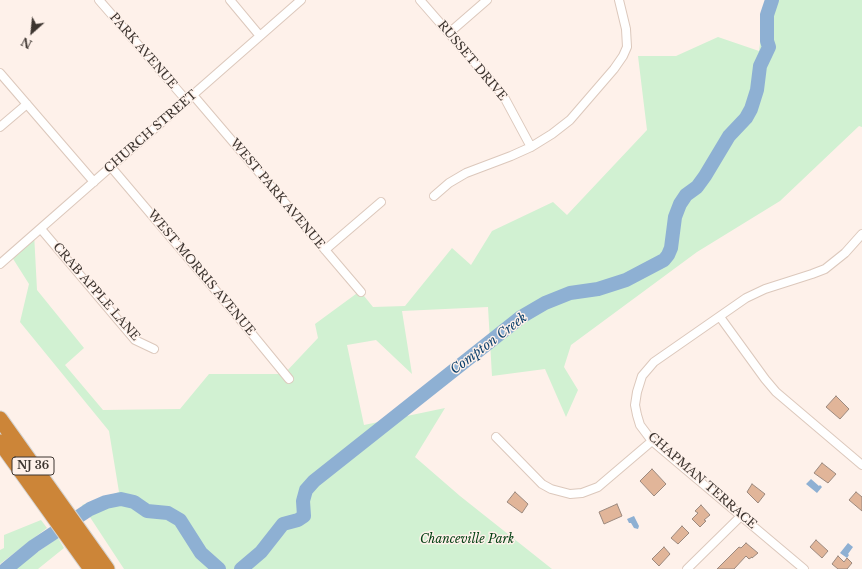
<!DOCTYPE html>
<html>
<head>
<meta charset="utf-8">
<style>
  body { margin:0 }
  #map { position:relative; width:862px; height:569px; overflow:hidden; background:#fef1ea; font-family:"Libre Baskerville",serif }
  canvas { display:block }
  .north { position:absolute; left:12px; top:12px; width:40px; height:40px; -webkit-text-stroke:3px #fef1ea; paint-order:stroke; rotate:207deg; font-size:11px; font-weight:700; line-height:16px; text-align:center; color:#3d3530 }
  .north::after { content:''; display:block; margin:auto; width:14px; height:18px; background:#3d3530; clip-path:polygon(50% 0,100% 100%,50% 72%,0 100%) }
</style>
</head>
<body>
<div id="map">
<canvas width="862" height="569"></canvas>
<div class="north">N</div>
</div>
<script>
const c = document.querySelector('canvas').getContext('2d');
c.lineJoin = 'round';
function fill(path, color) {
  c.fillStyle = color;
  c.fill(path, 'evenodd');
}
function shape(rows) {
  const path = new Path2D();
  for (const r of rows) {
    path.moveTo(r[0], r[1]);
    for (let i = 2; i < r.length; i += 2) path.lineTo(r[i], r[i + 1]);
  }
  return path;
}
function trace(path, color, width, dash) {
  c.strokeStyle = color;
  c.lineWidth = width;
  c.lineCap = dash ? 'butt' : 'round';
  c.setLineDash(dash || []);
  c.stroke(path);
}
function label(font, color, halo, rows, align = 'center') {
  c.font = font + ' "Libre Baskerville",serif';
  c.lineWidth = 3;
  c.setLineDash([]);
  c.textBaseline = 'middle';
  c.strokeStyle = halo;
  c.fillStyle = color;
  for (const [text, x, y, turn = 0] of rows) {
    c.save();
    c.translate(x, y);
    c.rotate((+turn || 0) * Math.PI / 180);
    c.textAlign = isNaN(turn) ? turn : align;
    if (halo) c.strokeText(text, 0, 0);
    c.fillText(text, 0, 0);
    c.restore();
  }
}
const green = shape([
  [766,0,862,0,862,127,859,126,780,201,697,252,571,345,564,367,578,390,566,417,545,369,492,376,488,307,402,311,412,374,376,340,347,345,364,425,445,408,415,457,460,496,552,569,124,569,82,505,119,492,109,431,20,322,29,284,10,254,34,233,37,290,84,348,65,365,103,410,180,409,209,374,284,374,318,338,315,324,360,291,373,307,405,306,452,248,471,265,492,231,553,202,567,215,647,130,638,56,676,56,718,37,759,51],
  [41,520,47,528,0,564,0,550,4,548,4,535],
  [58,538,64,548,38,569,13,569]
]);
const water = shape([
  [811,479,819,486,820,485,822,487,817,493,806,484],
  [634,516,639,526,638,529,634,528,631,523,629,523,627,519],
  [848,543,853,547,848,554,849,555,847,558,840,553]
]);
const river = shape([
  [6,569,34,546,90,509,106,502,121,499,134,502,147,511,168,513,180,520,201,553,219,569],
  [241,569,261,552,283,524,298,520,304,516,303,501,306,490,314,481,521,317,545,303,570,293,598,289,626,280,664,260,668,255,671,248,675,217,680,204,686,195,697,187,705,176,729,136,746,118,751,109,757,90,760,66,769,47,767,41,767,15,772,0]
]);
const building = shape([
  [836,396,849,409,840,419,826,407,836,396],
  [822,463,836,474,828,483,814,473,822,463],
  [652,469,666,484,654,496,640,481,652,469],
  [752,484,765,494,758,503,747,492,752,484],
  [515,492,528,504,522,513,507,502,515,492],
  [856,492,862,497,862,511,849,500,856,492],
  [617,504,622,516,604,524,599,512,617,504],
  [701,505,710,515,704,520,706,521,700,527,692,519,698,513,695,511,701,505],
  [682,526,689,533,678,544,671,538,682,526],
  [816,540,828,551,822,558,810,547,816,540],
  [746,543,758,553,752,558,752,557,749,559,746,556,734,569,717,569,739,547,741,548,746,543],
  [664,547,670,554,659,566,652,559,664,547],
  [838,556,844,562,847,558,852,563,847,569,838,569,832,564,838,556]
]);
const street = shape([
  [99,0,187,101],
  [230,0,260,36],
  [420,0,503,95,531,147],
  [449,33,487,0],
  [0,73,94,182],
  [193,95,361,292],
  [0,127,27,104],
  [111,167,239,318,289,379],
  [434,196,449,183,466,173,511,156,531,147,552,134,570,120,614,69,623,56,627,47,626,29,619,0],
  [41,229,135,340,154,349],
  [325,250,381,202],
  [0,264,301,0],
  [720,317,765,379,776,392,862,465],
  [496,437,542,484,551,489,570,494,582,493,598,487,652,441],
  [687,569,741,516],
  [804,569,652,441,640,425,637,415,635,405,637,392,642,376,654,362,746,298,765,289,812,274,825,269,845,253,862,234]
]);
const highway = shape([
  [0,419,107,569],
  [0,442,91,569]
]);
const shields = [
  [33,466,42]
];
const shieldNames = [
  ["NJ 36",33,466]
];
const streetNames = [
  ["PARK AVENUE",143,51,49],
  ["RUSSET DRIVE",472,61,50],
  ["CHURCH STREET",151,132,-41],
  ["WEST PARK AVENUE",277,194,50],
  ["WEST MORRIS AVENUE",201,273,50],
  ["CRAB APPLE LANE",96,292,49],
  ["CHAPMAN TERRACE",702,481,41]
];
const parkNames = [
  ["Chanceville Park",467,540]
];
const waterNames = [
  ["Compton Creek",489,344,-37]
];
fill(green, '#d1f1d2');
fill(water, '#8eb0d3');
trace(river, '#8eb0d3', 14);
fill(building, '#e1b599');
trace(building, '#9c897e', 1);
trace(street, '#dcc8bc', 10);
trace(highway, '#d4d3d1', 17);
trace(street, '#fff', 8);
trace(highway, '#cc8538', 15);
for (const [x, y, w] of shields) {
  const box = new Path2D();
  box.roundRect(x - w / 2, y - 9, w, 18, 3);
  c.fillStyle = '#fef1ea';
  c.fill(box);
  trace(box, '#3d3530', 1);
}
label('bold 11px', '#3d3530', null, shieldNames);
label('12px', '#3d3530', '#fef1ea', streetNames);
label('italic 12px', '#054114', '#fef1ea', parkNames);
label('italic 13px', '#0c406d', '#fef1ea', waterNames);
</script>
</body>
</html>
